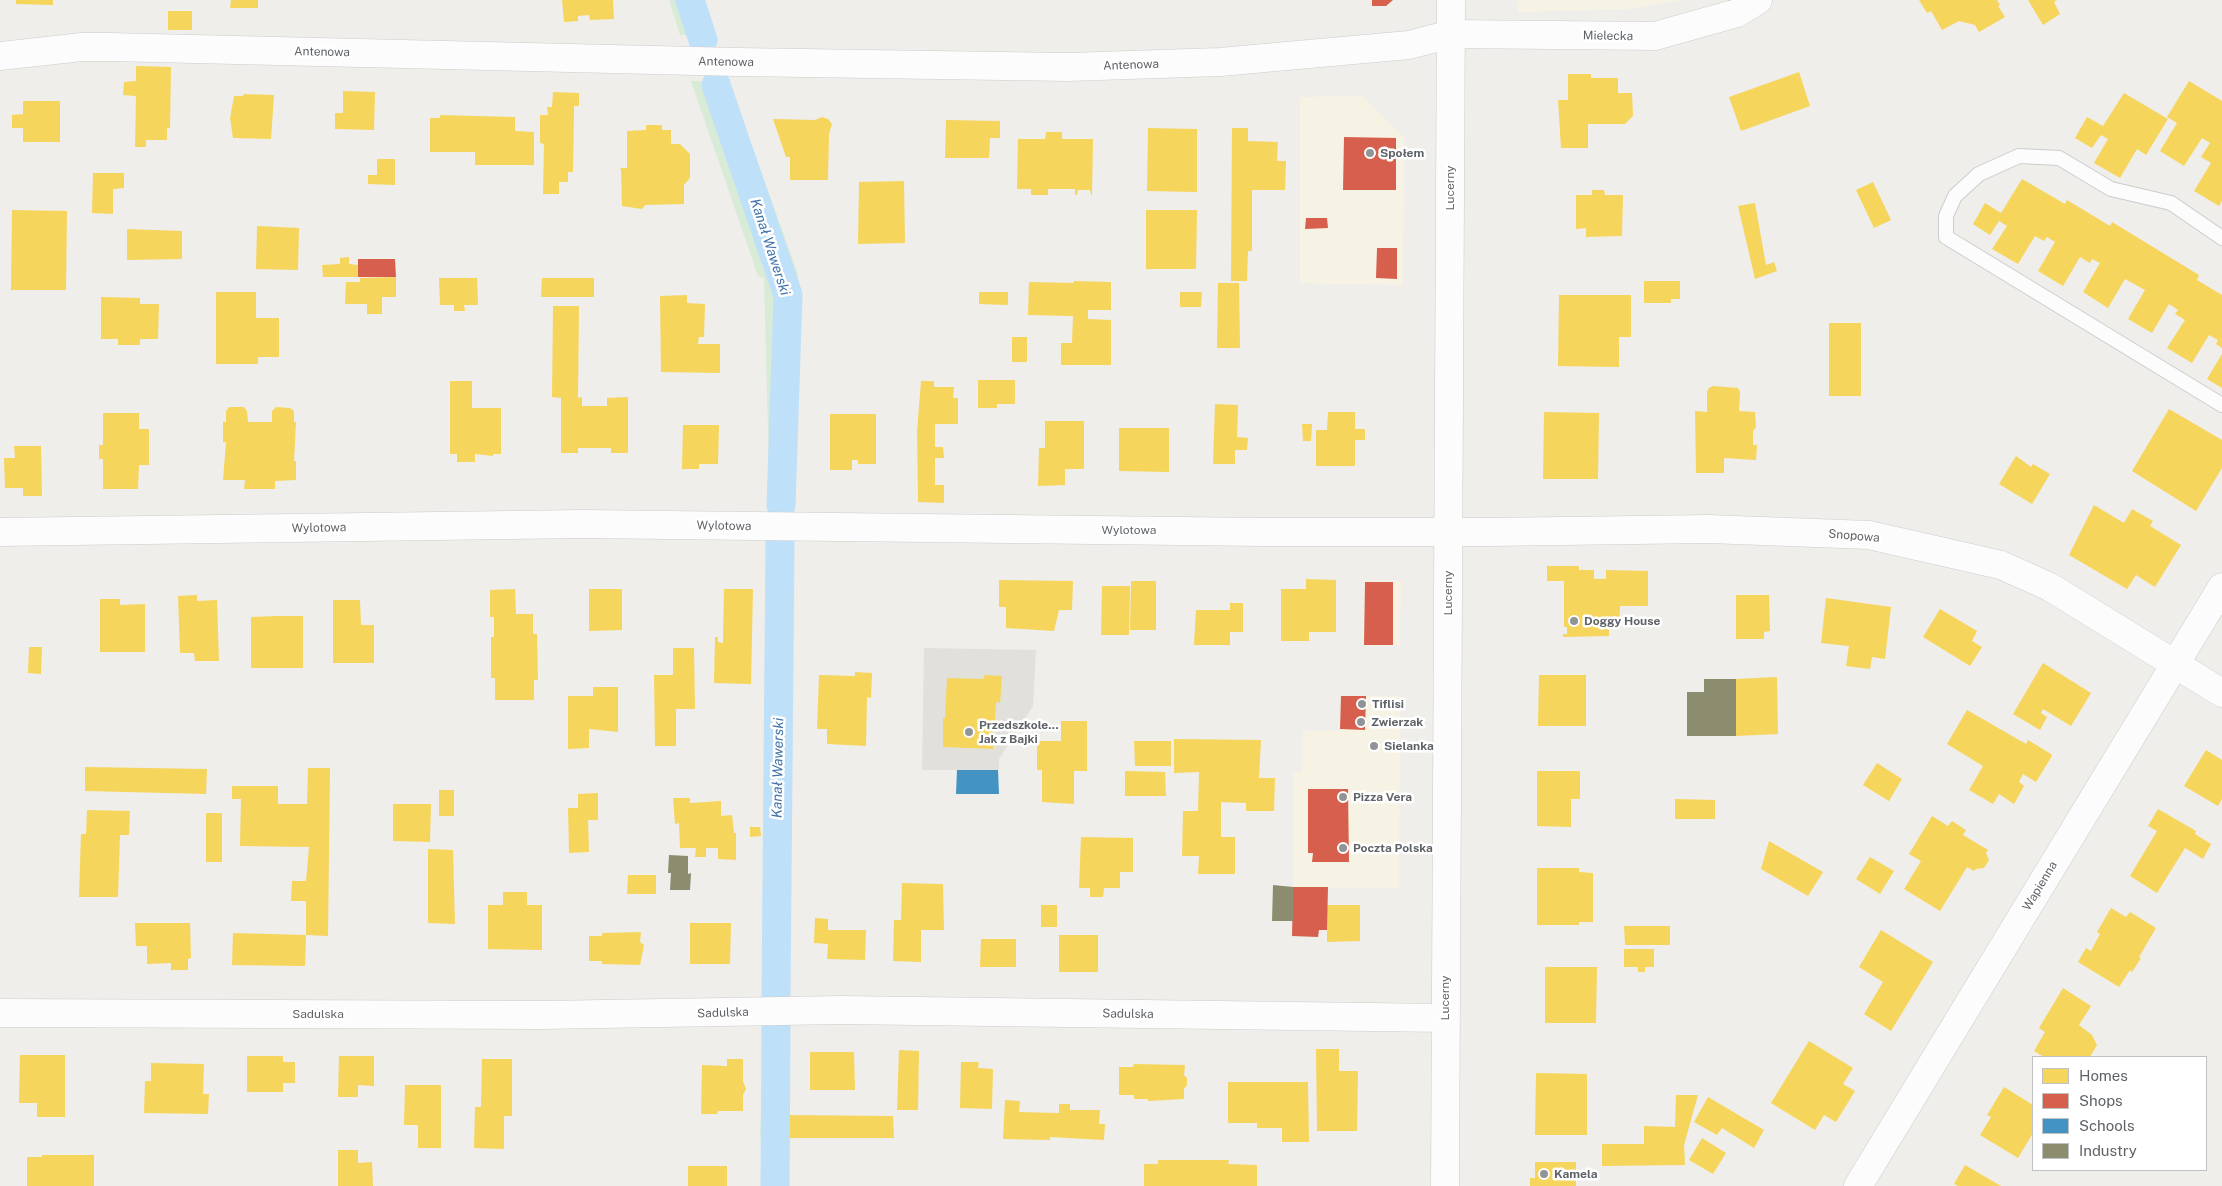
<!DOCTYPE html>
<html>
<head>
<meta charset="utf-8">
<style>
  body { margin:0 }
  #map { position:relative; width:2222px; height:1186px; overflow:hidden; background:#efeeea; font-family:"Public Sans",sans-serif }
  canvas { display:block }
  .legend { position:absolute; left:2032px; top:1056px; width:175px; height:115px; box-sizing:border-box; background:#fff; border:1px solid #bfc1c3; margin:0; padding:6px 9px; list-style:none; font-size:15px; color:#5f6368 }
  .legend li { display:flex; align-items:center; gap:10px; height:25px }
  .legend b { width:25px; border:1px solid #bfc1c3 }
</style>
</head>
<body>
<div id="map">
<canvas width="2222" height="1186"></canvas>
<ul class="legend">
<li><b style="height:14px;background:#f6d55c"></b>Homes</li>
<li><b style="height:14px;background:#d6604d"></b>Shops</li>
<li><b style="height:14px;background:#4393c3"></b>Schools</li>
<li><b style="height:14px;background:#8c8c6e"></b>Industry</li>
</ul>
</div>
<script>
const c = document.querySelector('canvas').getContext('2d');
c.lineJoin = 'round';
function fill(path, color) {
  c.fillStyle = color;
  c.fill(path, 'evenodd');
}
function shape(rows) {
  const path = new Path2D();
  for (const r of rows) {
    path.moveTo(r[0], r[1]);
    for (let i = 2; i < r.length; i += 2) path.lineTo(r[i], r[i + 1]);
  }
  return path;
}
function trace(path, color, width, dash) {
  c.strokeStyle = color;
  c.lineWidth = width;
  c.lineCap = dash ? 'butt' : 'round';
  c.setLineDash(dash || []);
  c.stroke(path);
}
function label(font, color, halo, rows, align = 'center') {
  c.font = font + ' "Public Sans",sans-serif';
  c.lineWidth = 5;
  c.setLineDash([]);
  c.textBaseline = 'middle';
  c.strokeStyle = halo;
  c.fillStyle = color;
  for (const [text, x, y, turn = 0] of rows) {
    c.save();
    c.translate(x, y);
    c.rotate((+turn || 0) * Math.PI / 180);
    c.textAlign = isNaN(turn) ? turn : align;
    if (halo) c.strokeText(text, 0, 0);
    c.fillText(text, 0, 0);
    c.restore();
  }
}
const commercial = shape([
  [1518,0,1681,0,1627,9,1518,12],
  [1362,96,1404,138,1403,285,1300,283,1300,97],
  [1364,581,1401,581,1400,645,1363,645],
  [1341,696,1400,696,1399,888,1293,887,1293,772,1302,772,1303,730,1340,731]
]);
const education = shape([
  [924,648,1036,650,1033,706,999,759,999,770,922,770]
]);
const green = shape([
  [669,0,698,0,710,35,680,35],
  [691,81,729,82,798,274,793,511,770,510,764,278,758,276],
  [772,540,787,540,787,769,792,770,787,996,762,996],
  [764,1033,784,1033,784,1186,764,1186,765,1138,760,1138]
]);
const homes = shape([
  [16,0,53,0,53,5,16,4],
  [231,0,258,0,258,8,230,8],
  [562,0,613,0,614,19,590,20,589,15,578,16,578,21,564,22],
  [1919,0,1997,0,2000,5,1998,6,2005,17,1979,32,1975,25,1959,21,1942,30,1931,11,1927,13],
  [2028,0,2057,0,2054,2,2060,14,2043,25],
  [168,11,192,11,192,30,168,30],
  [136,66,171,67,170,128,167,128,167,140,146,140,146,147,135,147,136,96,123,95,124,82,136,81],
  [1799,72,1810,106,1741,131,1729,97],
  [1568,74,1591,74,1591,78,1618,78,1618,93,1632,93,1633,116,1625,124,1588,124,1588,148,1561,148,1558,100,1568,100],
  [2189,81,2222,101,2222,201,2219,206,2194,191,2211,163,2201,157,2210,143,2202,138,2184,166,2160,151,2177,123,2167,117],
  [343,91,375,92,374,130,335,129,335,113,343,113],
  [553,92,579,93,579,106,574,106,573,172,568,172,568,182,559,182,559,194,543,194,544,144,540,143,540,115,548,115,547,107,552,107],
  [2124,93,2168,119,2146,155,2137,149,2120,178,2094,163,2108,139,2101,135,2092,148,2075,138,2087,117,2103,126],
  [244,94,274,95,271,139,233,138,230,118,234,96,243,96],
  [23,101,60,101,60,142,23,142,23,128,12,128,12,115,23,114],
  [440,115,515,117,515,131,534,132,534,165,475,165,475,152,430,152,430,118,440,118],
  [822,117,828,119,832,124,829,134,828,180,790,180,790,157,786,157,773,119,815,120],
  [946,120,1000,121,1000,138,990,138,989,158,945,158],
  [646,125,662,125,662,130,671,130,671,144,680,144,690,154,690,178,684,185,684,204,645,205,642,209,622,206,621,170,620,168,627,168,627,131,646,130],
  [1148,128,1197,129,1197,192,1147,191],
  [1232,128,1248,128,1248,141,1278,142,1277,161,1286,161,1285,190,1252,190,1252,251,1248,251,1247,281,1231,281],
  [1046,132,1062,132,1062,139,1093,139,1092,195,1091,195,1090,190,1078,190,1077,195,1075,195,1075,189,1048,189,1048,195,1031,195,1031,189,1017,189,1018,139,1045,139],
  [377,159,395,159,395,185,368,184,368,175,377,175],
  [93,173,124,173,124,188,113,189,113,214,92,213],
  [2022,179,2065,204,2067,200,2110,226,2112,222,2199,275,2197,280,2222,295,2222,348,2216,344,2218,340,2209,335,2192,363,2167,348,2185,320,2175,314,2178,310,2169,304,2152,333,2128,319,2145,290,2125,279,2108,308,2083,292,2100,263,2092,259,2090,263,2080,257,2063,286,2038,271,2055,242,2047,237,2044,241,2035,236,2018,264,1992,249,2007,226,1999,221,1990,235,1973,224,1985,203,2001,213],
  [904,181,905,243,858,244,859,182],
  [1873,182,1891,220,1874,228,1856,190],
  [1592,190,1604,190,1605,195,1623,195,1622,236,1586,237,1586,228,1576,229,1576,195,1592,195],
  [1755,203,1766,265,1774,262,1777,271,1755,279,1738,206],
  [12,210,67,211,66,290,11,290],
  [1146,210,1197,210,1196,269,1146,269],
  [257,226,299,228,298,270,256,269],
  [127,229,182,231,182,259,127,260],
  [349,257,349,264,358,265,358,277,323,277,322,265,340,264,340,258],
  [396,277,396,297,382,297,382,314,367,314,367,304,345,304,346,282,360,282,360,278],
  [439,278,477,278,478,305,464,305,465,311,454,311,454,305,440,305],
  [542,278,594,278,594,297,541,297],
  [1074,281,1111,282,1111,310,1088,310,1088,319,1111,320,1111,365,1061,365,1061,343,1072,343,1073,316,1028,315,1029,282,1074,283],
  [1644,281,1680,281,1680,299,1671,299,1671,303,1644,303],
  [1218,283,1239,283,1240,348,1217,348],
  [216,292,256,292,256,318,279,318,279,357,258,357,258,364,216,364],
  [979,292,1008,292,1008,305,979,304],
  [1180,292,1202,292,1201,307,1180,307],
  [687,295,687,303,705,304,704,337,699,337,698,344,720,344,720,373,661,372,660,296],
  [1559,295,1631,295,1631,337,1619,337,1619,367,1558,366],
  [101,297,140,298,140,304,159,304,158,339,140,339,140,345,118,345,118,339,101,339],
  [553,306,579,306,578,398,582,397,582,406,607,406,607,398,628,397,628,453,611,453,611,448,578,448,578,453,561,453,561,398,552,397],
  [1829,323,1861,323,1861,396,1829,396],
  [1012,337,1027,337,1027,362,1012,362],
  [2222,354,2222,388,2207,379],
  [978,380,1015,380,1015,404,997,404,997,408,978,408],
  [450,381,472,381,472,408,501,408,501,454,493,454,493,456,475,454,475,462,457,462,457,454,450,454],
  [921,381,934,381,934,387,954,387,953,398,958,398,958,424,935,424,935,447,943,447,944,458,935,458,935,485,944,485,944,503,918,502,917,432],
  [1713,386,1738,388,1740,392,1739,411,1755,412,1756,427,1753,431,1753,445,1757,445,1756,460,1724,458,1724,473,1696,473,1695,411,1707,412,1707,392,1709,388],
  [1215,404,1238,405,1237,437,1248,438,1247,450,1235,450,1235,464,1213,464],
  [229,407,244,407,247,411,248,422,272,422,272,411,276,407,290,408,294,411,294,422,296,422,294,461,296,461,296,480,275,481,275,489,244,489,245,480,223,480,226,442,223,442,223,422,226,422,226,411],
  [2169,409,2222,440,2222,468,2196,511,2132,471],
  [1328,412,1355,412,1355,429,1365,429,1365,440,1355,440,1355,466,1316,466,1316,430,1327,430],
  [1544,412,1599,413,1598,479,1543,479],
  [103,413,139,413,139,429,149,429,149,465,139,465,138,489,103,489,103,459,99,459,99,445,103,445],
  [830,414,876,414,876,464,858,464,858,460,852,460,852,470,830,470],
  [1045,421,1084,421,1084,469,1065,469,1065,485,1038,486,1039,448,1045,448],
  [1302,424,1312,424,1311,441,1303,441],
  [683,425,719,425,718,464,699,464,699,469,682,469],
  [1119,428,1169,428,1169,472,1119,471],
  [14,446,41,446,42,496,23,496,23,488,5,488,4,458,15,458],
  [2016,456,2031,467,2033,464,2050,474,2032,504,1999,484],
  [2094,505,2124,523,2132,509,2153,521,2150,526,2181,545,2155,587,2136,575,2127,589,2069,555],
  [1547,566,1579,566,1579,570,1594,570,1594,579,1606,579,1606,570,1648,571,1648,606,1620,606,1619,629,1609,629,1609,636,1563,637,1563,634,1567,634,1567,627,1564,627,1564,581,1547,581],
  [1306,579,1336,580,1336,632,1309,632,1309,641,1281,641,1281,589,1306,589],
  [999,580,1073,581,1072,610,1059,610,1054,631,1006,628,1006,607,999,607],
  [1131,581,1156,581,1156,630,1130,630],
  [1102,586,1130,586,1129,635,1101,635],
  [515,589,516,614,533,614,533,634,537,634,538,680,534,680,534,700,495,700,495,678,491,678,491,637,494,637,494,617,490,617,490,590],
  [589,589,622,589,622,630,589,631],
  [724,589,753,589,751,684,714,683,715,637,718,637,718,642,723,643],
  [197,595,197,601,217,600,219,661,195,661,194,653,180,653,178,596],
  [1736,595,1769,595,1770,631,1764,632,1764,639,1736,639],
  [1826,598,1891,607,1885,659,1872,657,1870,669,1846,666,1849,646,1821,643],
  [100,599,120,599,120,605,145,604,145,652,100,652],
  [333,600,360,600,361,625,374,625,374,663,333,663],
  [1230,603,1243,603,1243,632,1230,632,1230,645,1194,645,1196,610,1230,610],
  [1940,609,1977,631,1972,641,1982,647,1970,666,1923,637],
  [277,616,303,616,303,668,251,668,251,617],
  [29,647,42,647,41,674,28,673],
  [673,648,694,648,695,709,676,709,676,746,655,746,654,675,673,675],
  [2043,663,2091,693,2071,726,2043,709,2041,713,2047,717,2040,730,2013,714],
  [855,672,872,673,871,698,867,697,866,746,827,744,827,729,817,729,819,675,855,676],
  [984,675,1002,676,1000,703,996,702,993,749,943,747,943,718,945,718,947,678,984,679],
  [1539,675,1586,675,1586,726,1538,726],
  [1777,677,1778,734,1736,736,1736,679],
  [593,687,618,687,618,732,589,729,589,748,568,749,568,696,593,696],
  [1967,710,2026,744,2028,740,2051,754,2052,756,2036,782,2023,774,2019,782,2024,786,2014,804,1999,794,1993,804,1969,790,1983,766,1947,744],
  [1061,721,1087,721,1087,771,1074,771,1074,804,1042,802,1042,770,1037,770,1037,741,1061,741],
  [1174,739,1261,740,1259,778,1275,778,1274,811,1246,811,1246,803,1221,802,1221,837,1235,837,1235,874,1198,874,1199,856,1182,856,1183,811,1198,811,1199,772,1174,773],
  [1134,741,1171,741,1171,766,1135,766],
  [2206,750,2222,760,2222,799,2218,806,2184,786],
  [1877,763,1902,779,1889,801,1863,785],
  [85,767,207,769,206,794,85,791],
  [308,768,330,768,328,936,306,935,305,966,232,965,233,933,306,935,306,901,291,901,292,881,306,881,309,847,240,846,241,799,232,799,232,786,278,786,278,804,307,804],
  [1125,771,1165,772,1166,796,1125,796],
  [1537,771,1580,771,1580,799,1571,799,1571,827,1537,826],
  [439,790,454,790,454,816,439,816],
  [598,793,598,820,588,820,589,852,569,853,568,808,578,808,578,794],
  [673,798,690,798,690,803,721,801,721,816,732,815,734,833,736,833,736,860,718,859,718,848,706,848,706,857,695,857,696,848,680,848,679,823,675,824],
  [1675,799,1715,800,1715,819,1675,819],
  [393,804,431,804,430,842,393,841],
  [2158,809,2196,831,2195,834,2211,844,2203,859,2185,848,2157,893,2130,876,2157,831,2148,826],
  [87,810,130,811,129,835,120,835,118,897,79,897,81,834,86,834],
  [206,813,222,813,222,862,206,862],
  [1932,816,1948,826,1952,821,1966,830,1963,835,1988,850,1986,853,1989,860,1984,868,1976,869,1974,871,1967,867,1940,911,1904,889,1921,861,1909,854],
  [750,827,760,827,761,836,750,837],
  [1081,837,1133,838,1133,872,1120,872,1120,888,1104,888,1103,897,1090,897,1090,888,1079,888],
  [1769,841,1823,872,1808,896,1761,869],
  [428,849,453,850,455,924,428,923],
  [1870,857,1894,871,1880,894,1856,879],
  [1537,868,1579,868,1579,872,1593,873,1593,922,1579,922,1579,925,1537,925],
  [628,875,656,875,656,894,627,894],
  [902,883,943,884,944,930,921,930,921,962,893,961,894,920,901,920],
  [503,892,527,892,527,905,542,905,542,950,488,949,488,905,503,905],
  [1041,905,1057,905,1057,927,1041,927],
  [1327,905,1360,905,1360,941,1327,942],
  [2111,908,2126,917,2130,912,2156,928,2139,957,2141,958,2132,972,2130,970,2119,987,2078,962,2086,948,2091,951,2100,934,2097,932],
  [815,918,828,919,828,930,866,930,865,960,827,959,828,944,814,943],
  [135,923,190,923,191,958,188,959,188,970,171,970,171,963,147,964,147,946,136,946],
  [690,923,731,923,730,964,690,964],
  [1624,926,1670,926,1670,945,1625,945],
  [1881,930,1933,962,1891,1031,1864,1014,1883,982,1859,967],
  [641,932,640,942,644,945,640,965,602,964,602,961,589,961,589,936,602,936,602,933],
  [1059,935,1098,935,1098,972,1059,972],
  [981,939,1016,939,1016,967,980,967],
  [1624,949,1654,949,1654,967,1645,967,1645,972,1638,972,1638,967,1624,967],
  [1545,967,1597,967,1596,1023,1545,1023],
  [2063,988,2091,1006,2079,1025,2092,1035,2097,1045,2090,1057,2044,1057,2034,1051,2045,1032,2039,1028],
  [1809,1041,1853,1068,1843,1084,1855,1091,1836,1122,1824,1115,1815,1130,1771,1103],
  [1316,1049,1339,1049,1339,1071,1358,1071,1357,1131,1317,1131],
  [899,1050,919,1051,918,1110,897,1110],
  [810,1052,854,1052,855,1090,810,1090],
  [20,1055,65,1055,65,1117,37,1117,37,1103,19,1103],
  [247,1056,283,1056,283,1062,295,1062,295,1083,283,1083,283,1092,247,1092],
  [339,1056,374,1056,374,1086,358,1085,358,1097,338,1097],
  [482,1059,512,1059,512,1116,504,1116,504,1149,474,1148,475,1107,481,1107],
  [727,1059,743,1059,743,1081,746,1089,743,1095,743,1111,718,1111,717,1114,701,1114,702,1065,727,1066],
  [961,1062,979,1062,978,1068,993,1069,992,1109,960,1108],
  [151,1063,204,1064,203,1094,209,1094,208,1114,144,1113,145,1081,151,1081],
  [1134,1064,1185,1065,1184,1075,1187,1078,1187,1085,1184,1089,1184,1099,1148,1101,1148,1099,1134,1099,1134,1095,1119,1095,1119,1067,1133,1067],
  [1536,1073,1587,1074,1587,1135,1535,1135],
  [1228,1082,1308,1082,1309,1142,1282,1142,1282,1128,1257,1128,1257,1123,1228,1123],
  [405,1085,441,1085,441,1148,418,1148,418,1125,404,1125],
  [2004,1087,2033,1105,2033,1133,2018,1158,1980,1135,1991,1117,1987,1115],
  [1676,1095,1698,1095,1684,1145,1685,1165,1602,1166,1602,1144,1644,1144,1644,1126,1675,1127],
  [1708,1097,1764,1130,1754,1148,1722,1128,1717,1135,1694,1122],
  [1005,1100,1020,1101,1019,1112,1059,1113,1059,1104,1070,1104,1070,1110,1100,1110,1099,1124,1105,1124,1104,1140,1050,1137,1050,1140,1003,1139],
  [784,1115,893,1116,894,1138,784,1138],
  [1702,1138,1726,1153,1713,1174,1689,1160],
  [338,1150,358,1150,358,1163,372,1162,373,1186,338,1186],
  [42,1155,94,1155,94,1186,27,1186,27,1157,42,1157],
  [1158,1160,1229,1160,1228,1164,1257,1165,1257,1186,1144,1186,1144,1164,1158,1164],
  [1535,1162,1576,1162,1576,1186,1530,1186,1530,1178,1535,1178],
  [1965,1165,2001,1186,1958,1186,1954,1184],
  [688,1166,727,1166,727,1186,688,1186]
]);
const shops = shape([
  [1372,0,1393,0,1386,6,1372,6],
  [1344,137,1396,138,1396,190,1343,190],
  [1306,218,1327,218,1328,228,1305,229],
  [1377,248,1397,248,1397,279,1376,278],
  [358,259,395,259,396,277,358,277],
  [1365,582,1393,582,1393,645,1364,645],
  [1341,696,1366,696,1365,730,1340,729],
  [1308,789,1348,789,1349,862,1312,862,1313,853,1308,853],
  [1293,887,1328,887,1327,930,1319,930,1318,937,1292,936]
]);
const schools = shape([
  [957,770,998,770,999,794,956,794]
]);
const industry = shape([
  [1704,679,1736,679,1736,736,1687,736,1687,692,1704,692],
  [669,855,688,856,688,874,691,873,690,890,670,890,671,873,668,873],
  [1273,885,1293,887,1293,921,1272,921]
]);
const canal = shape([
  [690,0,703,40],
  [716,85,788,295,781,505],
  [776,995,780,542],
  [775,1186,776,1028]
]);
const lane = shape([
  [2222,238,2171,203,2111,189,2059,158,2019,156,1979,174,1955,196,1946,216,1946,237,2222,405]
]);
const street = shape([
  [0,56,82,47,110,47,737,62,1068,67,1220,62,1409,45,1451,34,1655,36,1737,13,1758,0],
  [0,532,583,524,1264,532,1490,532,1708,529,1869,535,2001,565,2050,587,2222,693],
  [0,1013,543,1015,841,1010,1445,1018],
  [1858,1186,2222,587]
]);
const secondary = shape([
  [1445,1186,1451,0]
]);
const markers = [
  [1370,153,5,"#919496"],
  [1574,621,5,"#919496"],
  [1362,704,5,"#919496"],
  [1361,722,5,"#919496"],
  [969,732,5,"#919496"],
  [1374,746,5,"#919496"],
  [1343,797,5,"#919496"],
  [1343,848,5,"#919496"],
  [1544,1174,5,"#919496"]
];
const streetNames = [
  ["Mielecka",1608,36,1],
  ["Antenowa",322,52,1],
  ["Antenowa",726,62,1],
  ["Antenowa",1131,65,-2],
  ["Lucerny",1450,188,-90],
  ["Wylotowa",724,526,1],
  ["Wylotowa",319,528,-1],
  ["Wylotowa",1129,530],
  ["Snopowa",1854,536,5],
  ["Lucerny",1448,593,-90],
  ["Wapienna",2040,886,-59],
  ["Lucerny",1445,998,-90],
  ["Sadulska",723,1013,-2],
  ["Sadulska",318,1014],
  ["Sadulska",1128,1014,1]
];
const poiNames = [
  ["Społem",1380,153],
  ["Doggy House",1584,621],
  ["Tiflisi",1372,704],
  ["Zwierzak",1371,722],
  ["Przedszkole...",979,725],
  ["Jak z Bajki",979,739],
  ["Sielanka",1384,746],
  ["Pizza Vera",1353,797],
  ["Poczta Polska",1353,848],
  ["Kamela",1554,1174]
];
const waterNames = [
  ["Kanał Wawerski",770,247,72],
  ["Kanał Wawerski",778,768,-89]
];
fill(commercial, '#f7f3e4');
fill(education, '#e2e0da');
fill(green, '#d8ebd6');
fill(homes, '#f6d55c');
fill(shops, '#d6604d');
fill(schools, '#4393c3');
fill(industry, '#8c8c6e');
trace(canal, '#bfe0f9', 29);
trace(lane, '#cbcccc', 16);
trace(street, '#cbcccc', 29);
trace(secondary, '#cacacb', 29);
trace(lane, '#fdfcfc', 14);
trace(street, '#fdfcfc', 28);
trace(secondary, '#fdfcfc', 28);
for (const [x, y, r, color] of markers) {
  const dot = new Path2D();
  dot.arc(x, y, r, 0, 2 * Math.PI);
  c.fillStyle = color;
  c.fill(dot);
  trace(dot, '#fff', 2);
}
label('12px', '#5f6368', '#fff', streetNames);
label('bold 12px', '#5f6368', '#fff', poiNames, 'left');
label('italic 14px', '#4174aa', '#fff', waterNames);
</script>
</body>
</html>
